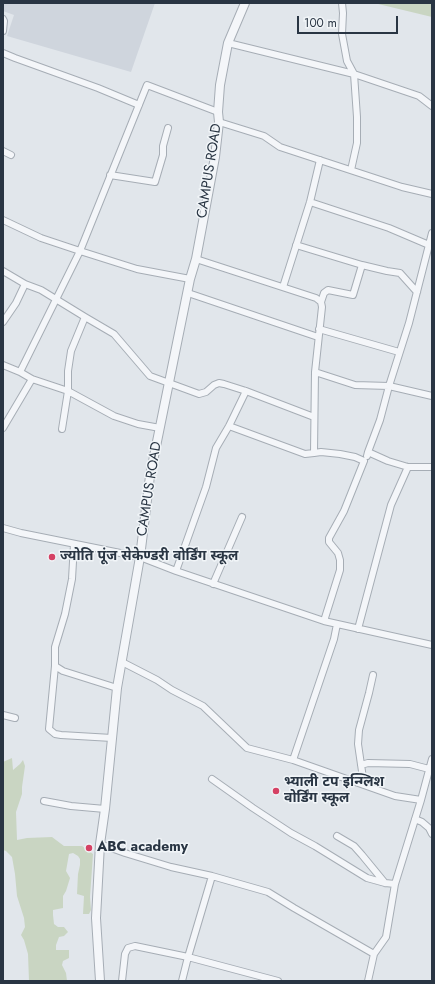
<!DOCTYPE html>
<html>
<head>
<meta charset="utf-8">
<style>
  body { margin:0 }
  #map { position:relative; width:435px; height:984px; overflow:hidden; background:#e1e6eb; font-family:Jost,sans-serif }
  canvas { display:block }
  .frame { position:absolute; inset:0; border:4px solid #293543; pointer-events:none }
  .scale { position:absolute; left:297px; top:16px; width:101px; height:18px; box-sizing:border-box; border:2px solid #293543; border-top:0; padding-left:5px; font-size:12px; line-height:14px; white-space:nowrap; color:#293543; -webkit-text-stroke:3px #f1f5f8; paint-order:stroke }
</style>
</head>
<body>
<div id="map">
<canvas width="435" height="984"></canvas>
<div class="frame"></div>
<div class="scale">100 m</div>
</div>
<script>
const c = document.querySelector('canvas').getContext('2d');
c.lineJoin = 'round';
function fill(path, color) {
  c.fillStyle = color;
  c.fill(path, 'evenodd');
}
function shape(rows) {
  const path = new Path2D();
  for (const r of rows) {
    path.moveTo(r[0], r[1]);
    for (let i = 2; i < r.length; i += 2) path.lineTo(r[i], r[i + 1]);
  }
  return path;
}
function trace(path, color, width, dash) {
  c.strokeStyle = color;
  c.lineWidth = width;
  c.lineCap = dash ? 'butt' : 'round';
  c.setLineDash(dash || []);
  c.stroke(path);
}
function label(font, color, halo, rows, align = 'center') {
  c.font = font + ' Jost,"Noto Sans Devanagari",sans-serif';
  c.lineWidth = 3;
  c.setLineDash([]);
  c.textBaseline = 'middle';
  c.strokeStyle = halo;
  c.fillStyle = color;
  for (const [text, x, y, turn = 0] of rows) {
    c.save();
    c.translate(x, y);
    c.rotate((+turn || 0) * Math.PI / 180);
    c.textAlign = isNaN(turn) ? turn : align;
    if (halo) c.strokeText(text, 0, 0);
    c.fillText(text, 0, 0);
    c.restore();
  }
}
const built = shape([
  [3,3,155,3,131,72,7,36,14,15,3,11]
]);
const green = shape([
  [374,3,432,3,432,17],
  [12,758,13,770,20,764,23,760,25,766,22,787,22,794,16,812,17,840,27,838,52,837,64,846,82,846,93,854,90,897,91,910,89,914,83,914,84,896,77,894,78,874,80,865,80,859,78,856,73,853,69,854,66,871,70,878,66,891,63,896,63,908,53,910,53,915,54,924,58,927,64,927,68,932,64,936,59,937,56,945,56,950,69,950,69,958,63,961,62,965,66,973,67,981,29,981,28,954,24,940,21,935,25,927,24,918,17,896,15,874,12,857,6,851,3,850,3,762]
]);
const minor = shape([
  [342,3,343,13,342,34,347,61,354,74,357,117,357,143,351,170],
  [3,19,4,21,3,31],
  [228,43,354,74,419,96,432,106],
  [3,53,15,58,98,88,139,105],
  [219,122,264,136,280,147,402,187,432,194],
  [3,151,11,155],
  [110,175,155,182,163,155,163,146,168,128],
  [310,202,389,228,429,245],
  [3,220,41,238,80,251,137,269,190,279],
  [296,245,362,265,387,271,400,273,417,292],
  [196,259,316,298,321,302,322,307,315,372,355,385,389,386,432,396],
  [3,271,25,284,41,290,85,317,114,334,150,376,199,394,206,392,214,385,219,383,224,384,246,391,314,417],
  [283,287,310,202,320,160],
  [188,293,318,337],
  [321,302,324,293,328,290,353,295,362,265],
  [3,322,16,303,25,284],
  [319,329,399,352],
  [3,365,20,372],
  [315,372,314,453,321,452,340,454,355,457,364,461,344,511,329,538,329,542,338,553,340,560,340,570,324,621],
  [32,379,68,391,114,416,138,424,160,428],
  [229,426,305,454,314,453],
  [3,428,32,379,20,372,80,251,147,85,218,112],
  [62,429,68,391,68,371,71,351,85,317],
  [368,452,380,420,389,386,409,323,432,233],
  [367,456,368,452,388,461,408,467,432,467],
  [3,528,21,533,140,557,176,571,324,621,432,645],
  [74,544,72,579,65,614,55,647,55,666,63,671,117,688],
  [176,571,206,487,216,448,229,426,246,391],
  [213,584,242,517],
  [337,624,334,639,293,760,395,796,421,800],
  [358,629,391,505,408,467],
  [122,662,157,680,172,690,203,706,247,748,293,760],
  [55,666,49,729,55,734,61,735,112,738],
  [3,715,15,718],
  [361,765,368,763,410,764,429,769],
  [212,779,253,808,291,833,315,846,367,878,385,883,395,884],
  [364,785,358,744,359,730,369,693,373,675],
  [44,801,71,806,105,809],
  [415,819,422,822,429,828,432,834],
  [337,836,354,846,362,855,385,883],
  [100,844,125,853,171,867,212,876,268,892,294,908,374,954],
  [122,981,125,954,128,948,135,946,188,957,278,981],
  [182,981,188,957,212,876],
  [368,981,374,954,386,937,395,884,421,800,432,759]
]);
const tertiary = shape([
  [100,981,96,918,100,844,105,809,117,688,140,557,150,476,190,279,196,259,215,157,219,122,218,112,220,85,228,43,245,3]
]);
const markers = [
  [52,557,4,"#d54164"],
  [276,791,4,"#d54164"],
  [89,848,4,"#d54164"]
];
const streetNames = [
  ["CAMPUS ROAD",210,171,-81],
  ["CAMPUS ROAD",150,489,-81]
];
const poiNames = [
  ["ज्योति पूंज सेकेण्डरी वोर्डिंग स्कूल",60,557],
  ["भ्याली टप इन्ग्लिश",284,783],
  ["वोर्डिंग स्कूल",284,799],
  ["ABC academy",97,848]
];
fill(built, '#cfd5dd');
fill(green, '#c9d5c2');
trace(minor, '#a6adb5', 8);
trace(tertiary, '#a6adb5', 10);
trace(minor, '#f4f6f9', 6);
trace(tertiary, '#f4f6f9', 8);
for (const [x, y, r, color] of markers) {
  const dot = new Path2D();
  dot.arc(x, y, r, 0, 2 * Math.PI);
  c.fillStyle = color;
  c.fill(dot);
  trace(dot, '#f1f5f8', 1.5);
}
label('14px', '#293543', '#f1f5f8', streetNames);
label('bold 14px', '#293543', '#f1f5f8', poiNames, 'left');
</script>
</body>
</html>
